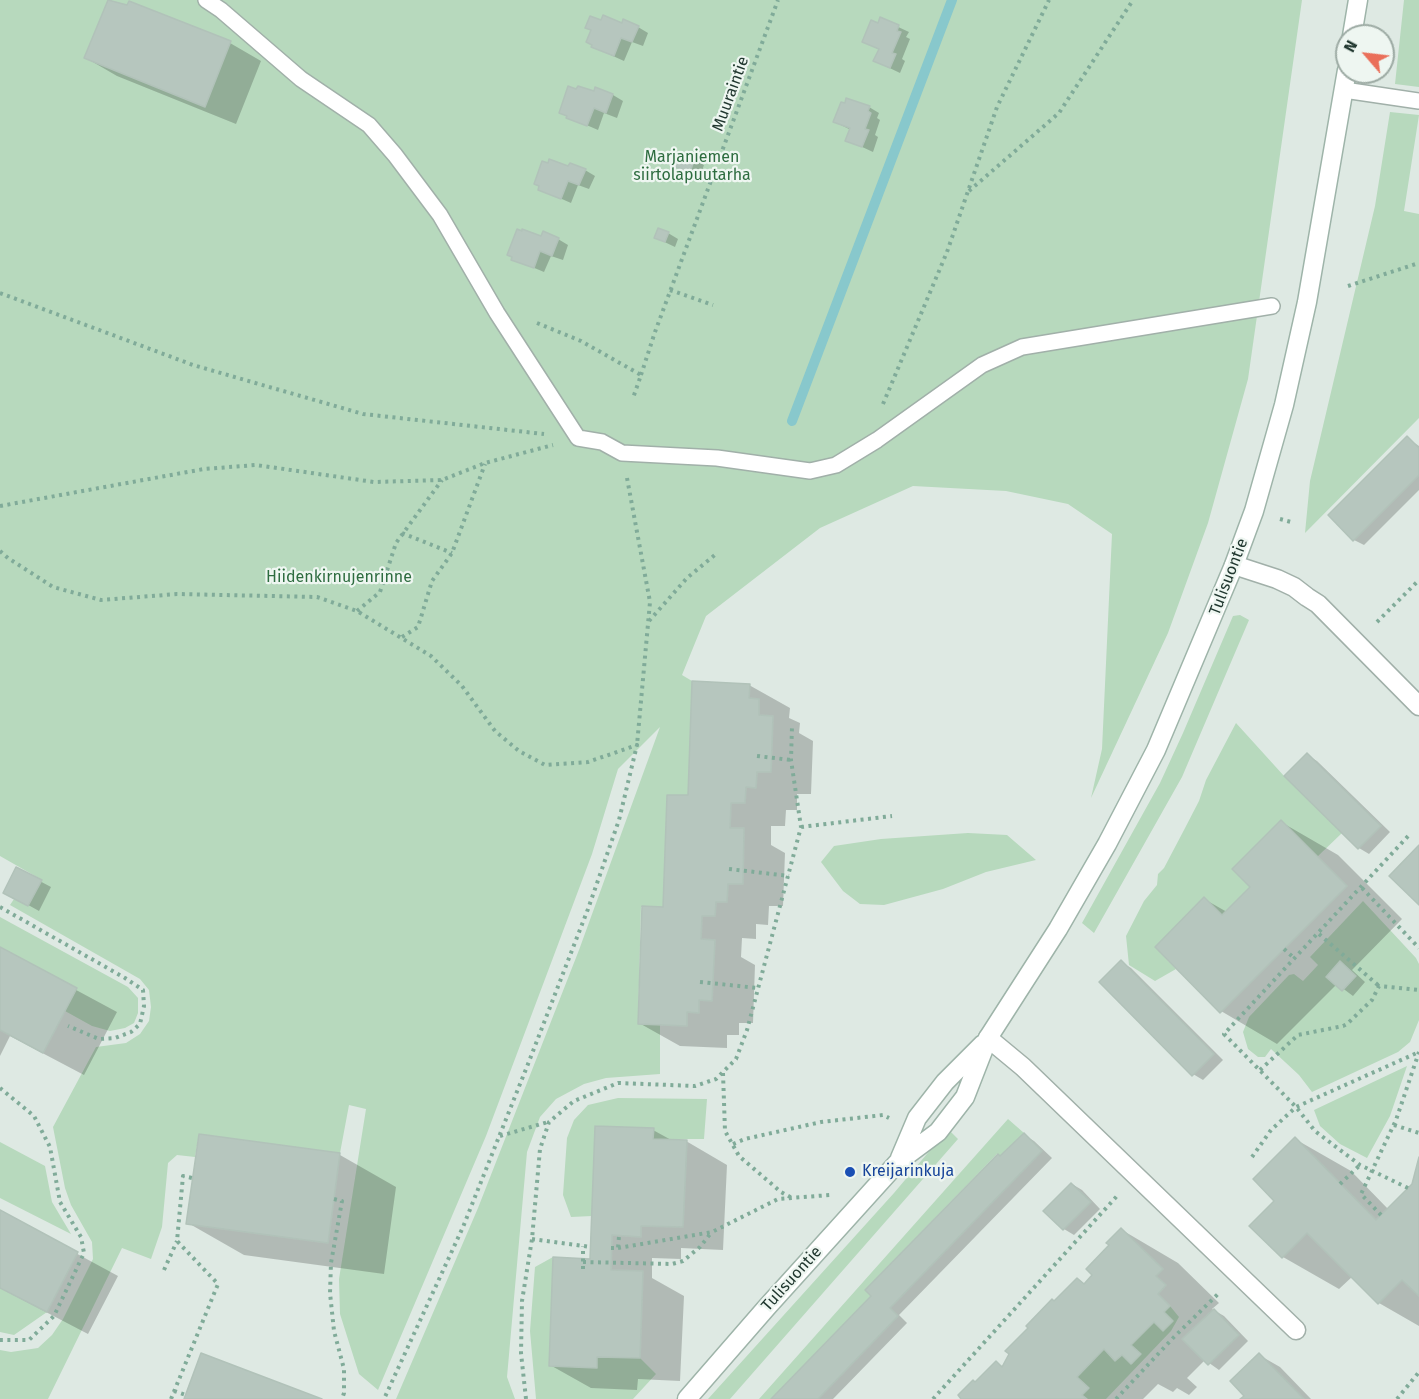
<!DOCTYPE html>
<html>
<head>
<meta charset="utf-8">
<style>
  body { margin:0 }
  #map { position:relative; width:1419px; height:1399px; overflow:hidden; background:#dee9e3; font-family:"Fira Sans",sans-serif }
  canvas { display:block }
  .north { position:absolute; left:1335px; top:24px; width:60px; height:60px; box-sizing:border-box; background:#eef6f1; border:2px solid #9caaa3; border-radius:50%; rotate:298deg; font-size:16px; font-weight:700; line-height:24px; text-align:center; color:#20372f }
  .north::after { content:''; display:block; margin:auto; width:21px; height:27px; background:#ea6f5a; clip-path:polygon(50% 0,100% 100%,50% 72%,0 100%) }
</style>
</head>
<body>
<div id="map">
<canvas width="1419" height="1399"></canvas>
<div class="north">N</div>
</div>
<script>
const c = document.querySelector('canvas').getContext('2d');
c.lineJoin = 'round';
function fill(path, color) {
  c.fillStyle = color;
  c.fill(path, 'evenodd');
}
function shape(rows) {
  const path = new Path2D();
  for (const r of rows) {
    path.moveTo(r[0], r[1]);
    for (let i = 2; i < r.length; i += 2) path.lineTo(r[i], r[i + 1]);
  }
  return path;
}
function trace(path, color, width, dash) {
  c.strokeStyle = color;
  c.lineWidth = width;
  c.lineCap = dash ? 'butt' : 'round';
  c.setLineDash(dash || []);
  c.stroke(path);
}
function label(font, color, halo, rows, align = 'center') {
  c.font = font + ' "Fira Sans",sans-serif';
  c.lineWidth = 4.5;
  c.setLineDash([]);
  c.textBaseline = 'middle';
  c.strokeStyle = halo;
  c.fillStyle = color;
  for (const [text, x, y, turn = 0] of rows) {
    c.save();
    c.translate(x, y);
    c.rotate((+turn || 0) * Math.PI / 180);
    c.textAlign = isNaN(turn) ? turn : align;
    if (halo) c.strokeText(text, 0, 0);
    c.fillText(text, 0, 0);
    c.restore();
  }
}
const green = shape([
  [0,0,1302,0,1248,379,1208,523,1168,633,1091,798,1102,749,1112,534,1068,504,1006,491,913,486,820,528,706,616,682,675,692,681,688,795,667,795,663,907,641,907,638,1023,660,1025,660,1074,606,1078,584,1084,556,1099,540,1117,527,1152,507,1377,515,1399,396,1399,478,1208,579,950,660,727,618,769,592,854,486,1136,378,1390,359,1374,340,1314,339,1279,366,1109,349,1105,340,1153,199,1134,195,1157,177,1155,168,1163,162,1227,151,1259,122,1248,48,1399,0,1399,0,1350,11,1352,38,1348,52,1335,63,1319,93,1259,92,1242,71,1205,65,1188,53,1127,96,1047,126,1043,140,1034,149,1021,151,1007,149,990,140,979,10,905,14,899,28,906,42,880,0,856],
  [1404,0,1419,0,1419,87,1395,84],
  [1390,112,1419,115,1404,211,1419,214,1419,418,1305,533,1310,481,1375,206],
  [1240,615,1249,620,1182,777,1094,933,1082,923,1160,783,1183,733,1233,616],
  [1236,723,1284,776,1342,833,1317,857,1281,820,1232,869,1250,887,1222,915,1204,898,1155,947,1176,969,1155,981,1129,965,1126,936,1144,901,1157,885,1158,874,1164,868,1184,830,1199,801,1206,780],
  [968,833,1007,835,1036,860,986,872,943,889,884,905,860,904,843,891,821,862,834,846,881,839],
  [1363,901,1416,958,1419,964,1419,1020,1410,1042,1398,1052,1312,1092,1299,1075,1271,1049,1265,1057,1258,1057,1248,1049,1243,1032,1249,1017,1289,975,1294,974,1303,981,1318,965,1310,957],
  [0,917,128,987,138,998,138,1013,134,1023,125,1028,110,1031,92,1026,65,1011,77,988,0,947],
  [1407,1066,1390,1116,1367,1158,1340,1144,1320,1126,1314,1110],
  [618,1098,707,1099,704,1139,653,1139,654,1128,592,1216,571,1217,563,1195,567,1138,574,1120,588,1105],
  [1008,1119,1024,1133,1000,1156,997,1154,865,1290,871,1296,771,1399,759,1399],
  [948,1129,958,1139,730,1399,708,1399,894,1193],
  [0,1142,45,1166,52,1202,71,1234,0,1198],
  [553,1257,549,1366,596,1368,597,1357,640,1358,656,1374,633,1399,536,1399,530,1331,535,1267],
  [0,1288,47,1312,14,1335,0,1332],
  [1170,1306,1179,1317,1171,1331,1106,1399,1087,1399,1082,1395,1089,1388,1077,1377,1104,1349,1115,1361,1122,1355,1132,1364,1141,1354,1131,1345,1154,1322,1163,1331,1173,1321,1164,1312]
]);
const shadow = shape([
  [109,0,230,43,261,61,236,124,117,76,86,58],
  [881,19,909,32,906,37,910,39,902,59,905,61,900,73,875,61,880,50,864,41,879,25],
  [602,22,638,27,648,33,643,46,632,42,624,61,593,47],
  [595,93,613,95,623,101,617,118,604,113,598,130,568,117],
  [869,107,879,113,877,118,880,120,875,135,878,137,873,152,847,140,851,130,835,122],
  [694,159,704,165,700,176,675,165],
  [569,168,585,170,595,176,589,189,578,185,571,203,539,189,541,186],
  [668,233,678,239,675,247,656,238],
  [542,238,558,239,568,245,563,260,551,256,544,272,513,259],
  [1407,438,1419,446,1419,490,1364,545,1354,540],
  [749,685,790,708,789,718,800,723,799,733,813,741,811,794,797,794,797,810,786,810,785,826,771,826,771,845,785,853,783,906,769,906,768,925,756,924,756,939,742,938,741,957,755,965,753,1023,739,1023,739,1035,727,1035,727,1048,680,1046,639,1023,690,797],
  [1307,755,1317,761,1390,832,1369,854,1359,848],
  [1281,822,1338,855,1402,919,1352,970,1365,982,1353,996,1337,984,1277,1044,1221,1011,1204,899,1227,912,1252,887],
  [17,869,51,887,39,911,5,892],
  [0,949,117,1012,84,1075,10,1036,0,1056],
  [1121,962,1131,968,1223,1060,1203,1080,1193,1074],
  [653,1130,673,1141,686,1141,727,1165,723,1250,681,1248,681,1259,652,1258,652,1278,684,1296,680,1381,638,1379,637,1390,591,1388,550,1365,592,1260],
  [1024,1135,1034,1141,1052,1158,899,1315,907,1323,833,1399,773,1399,873,1296],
  [1295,1139,1351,1171,1389,1210,1413,1185,1419,1164,1419,1326,1379,1303,1353,1276,1339,1289,1283,1257,1251,1226,1276,1201],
  [340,1155,396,1187,384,1274,244,1255,188,1223],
  [1072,1184,1082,1190,1100,1209,1074,1235,1064,1229,1046,1211],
  [0,1212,118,1276,88,1334,0,1288],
  [1122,1230,1178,1263,1219,1303,1212,1309,1224,1316,1248,1341,1219,1370,1205,1360,1187,1378,1197,1387,1189,1395,1177,1388,1173,1392,1158,1384,1143,1399,963,1399,996,1363,1004,1367,1055,1302,1078,1279,1085,1284,1095,1275],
  [1259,1355,1280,1367,1311,1399,1243,1399,1246,1396]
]);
const stream = shape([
  [792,421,952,0]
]);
const building = shape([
  [108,0,127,5,129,1,231,41,205,107,84,58,108,0],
  [603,15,622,23,623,19,639,26,632,42,621,38,614,56,591,47,592,45,586,42,591,30,585,28,590,16,601,20,603,15],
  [880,17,899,25,897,31,901,32,892,53,896,54,890,68,873,61,879,49,862,42,871,20,878,23,880,17],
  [568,86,576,89,578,86,594,91,595,87,613,94,606,113,594,108,587,126,566,118,567,116,559,113,568,86],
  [846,98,870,106,868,111,871,113,865,129,869,130,862,147,845,141,850,128,833,122,841,102,845,103,846,98],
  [678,152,695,158,690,172,673,166,678,152],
  [549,159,568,166,570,163,586,169,579,185,568,181,561,199,538,190,539,186,534,184,542,161,548,163,549,159],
  [658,228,669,232,665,242,654,238,658,228],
  [517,229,522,231,522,229,541,236,543,231,559,238,552,256,540,251,534,268,511,260,512,257,507,255,517,229],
  [1407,436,1419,448,1419,475,1353,541,1328,515,1407,436],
  [692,681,750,684,749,698,759,699,759,715,773,716,771,772,757,772,756,788,746,787,745,803,731,803,730,828,744,828,743,884,728,884,727,902,716,902,715,916,702,916,701,939,715,940,712,1001,699,1000,699,1013,687,1012,687,1026,638,1024,642,906,663,907,667,795,688,795,692,681],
  [1307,753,1381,826,1358,849,1284,776,1307,753],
  [1281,820,1347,886,1220,1013,1155,947,1204,897,1222,915,1250,887,1232,869,1281,820],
  [1419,845,1419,905,1389,876,1419,845],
  [16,867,42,880,28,906,3,893,16,867],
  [0,947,77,988,43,1053,0,1030,0,947],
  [1121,960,1214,1054,1192,1076,1099,982,1121,960],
  [1340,961,1356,976,1342,991,1326,977,1340,961],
  [595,1126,654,1128,653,1139,687,1140,683,1227,641,1226,641,1237,612,1235,611,1270,643,1271,640,1358,597,1357,597,1368,549,1366,553,1257,590,1259,595,1126],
  [1024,1133,1042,1151,890,1308,898,1316,818,1399,771,1399,871,1296,865,1290,998,1154,1000,1156,1024,1133],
  [199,1134,340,1153,328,1243,186,1224,199,1134],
  [1295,1137,1376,1220,1412,1184,1419,1157,1419,1296,1402,1280,1378,1304,1307,1233,1282,1258,1249,1226,1274,1201,1253,1179,1295,1137],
  [1071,1183,1091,1202,1063,1230,1043,1211,1071,1183],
  [0,1210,78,1252,47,1312,0,1288,0,1210],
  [1121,1228,1163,1269,1156,1276,1166,1285,1158,1294,1170,1306,1164,1312,1173,1321,1163,1331,1154,1322,1131,1345,1141,1354,1131,1364,1122,1355,1115,1361,1104,1349,1077,1377,1089,1388,1082,1395,1087,1399,961,1399,958,1395,973,1380,975,1382,996,1361,1002,1367,1009,1354,1005,1351,1028,1328,1026,1326,1052,1299,1054,1301,1077,1278,1084,1284,1092,1275,1086,1269,1109,1245,1106,1243,1121,1228],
  [1214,1309,1239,1335,1208,1365,1182,1339,1214,1309],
  [201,1353,322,1399,184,1399,201,1353],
  [1259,1353,1304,1399,1240,1399,1244,1396,1230,1381,1259,1353]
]);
const path = shape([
  [969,191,1059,113,1133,0],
  [1348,286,1419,263],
  [670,290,713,305],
  [0,293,193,365,363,414,544,434],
  [537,323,581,341,641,375,633,398],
  [641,375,655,332,778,0],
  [883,404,947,252,997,107,1049,0],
  [627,478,650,602,637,745],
  [0,506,204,469,256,465,374,482,442,480,485,463,553,445],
  [1280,519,1291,522],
  [402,533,452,553],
  [0,551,8,558,53,587,101,600,177,594,317,597,357,611,431,656,462,686,495,731,519,751,545,765,588,762,637,745,619,820,588,909,528,1064,463,1227,384,1399],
  [357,611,380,592,396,543,442,480],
  [649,621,687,578,716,554],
  [1377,622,1419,580],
  [402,637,418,627,432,581,452,553,485,464],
  [757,756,791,760],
  [801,827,892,816],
  [729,869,789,876],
  [1362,888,1419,948],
  [0,907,125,978,143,990,144,1006,140,1024,131,1032,115,1038,99,1039,68,1026],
  [1319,934,1379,986],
  [1284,949,1295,959],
  [700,982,758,988],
  [1260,1070,1298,1035,1343,1026,1347,1024,1372,1000,1379,986,1419,990],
  [723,1073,725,1131,739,1156,781,1192,792,1198],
  [0,1088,34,1116,50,1147,60,1202,81,1237,84,1253,54,1316,29,1340,0,1340],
  [1394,1125,1419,1133],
  [500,1136,548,1122],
  [733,1144,745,1139,821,1122,883,1115,889,1118],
  [1252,1157,1271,1130,1296,1107,1419,1052],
  [1340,1184,1360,1165],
  [1408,1188,1360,1165,1315,1131,1296,1107,1224,1034,1410,834],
  [334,1199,342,1201,331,1263,330,1293,334,1331,344,1369,344,1393,342,1399],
  [1381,1215,1361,1194,1396,1120,1419,1052],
  [532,1239,591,1247],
  [611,1248,618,1248,619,1236],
  [618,1248,712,1232,778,1199,830,1195],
  [583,1262,672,1264,683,1261,700,1247,711,1233],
  [583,1269,583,1246],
  [164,1270,177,1241],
  [174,1391,186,1395],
  [171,1399,218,1284,177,1241,183,1176,192,1178],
  [526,1399,521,1353,522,1301,532,1239,540,1149,549,1122,574,1101,618,1083,695,1086,716,1079,736,1059,747,1030,801,827,791,760,792,726],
  [933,1399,1117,1196],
  [1116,1399,1174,1337,1218,1294],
  [1397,1399,1419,1372]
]);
const lane = shape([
  [206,0,221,10,301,79,369,125,395,155,440,215,497,313,578,438,602,442,622,453,717,458,810,471,836,465,877,440,982,365,1022,347,1272,306],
  [1344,90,1419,101]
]);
const street = shape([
  [1234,565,1277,579,1294,587,1307,597,1318,604,1419,706],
  [988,1038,1023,1067,1296,1330]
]);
const secondary = shape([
  [1352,36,1358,0],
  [900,1158,917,1118,945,1082,983,1044],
  [687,1399,767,1307,899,1161,938,1132,965,1097,988,1038,1058,929,1107,844,1156,750,1234,565,1254,511,1284,405,1307,302,1347,70]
]);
const markers = [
  [850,1172,6,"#1a4fb4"]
];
const streetNames = [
  ["Muuraintie",731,94,-70],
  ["Tulisuontie",1229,577,-69],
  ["Tulisuontie",792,1279,-48]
];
const parkNames = [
  ["Marjaniemen",692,158],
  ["siirtolapuutarha",692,176],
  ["Hiidenkirnujenrinne",339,578]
];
const transitNames = [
  ["Kreijarinkuja",862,1172]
];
fill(green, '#b7d9bd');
fill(shadow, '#0003');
trace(stream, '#88c8cc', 10);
fill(building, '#b6c6be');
trace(building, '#b1c2b9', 1.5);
trace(lane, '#a1b0a9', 18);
trace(street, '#a1b0a9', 21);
trace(secondary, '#9eb4a9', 21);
trace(path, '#80ab99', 4, [3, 4.5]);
trace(lane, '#fff', 15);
trace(street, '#fff', 18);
trace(secondary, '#fff', 18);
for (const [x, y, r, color] of markers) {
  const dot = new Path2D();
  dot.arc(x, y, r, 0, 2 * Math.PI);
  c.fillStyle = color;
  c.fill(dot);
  trace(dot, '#eef6f1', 2);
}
label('16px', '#20372f', '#eef6f1', streetNames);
label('16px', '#2d6c3f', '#eef6f1', parkNames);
label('16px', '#164399', '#eef6f1', transitNames, 'left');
</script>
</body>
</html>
